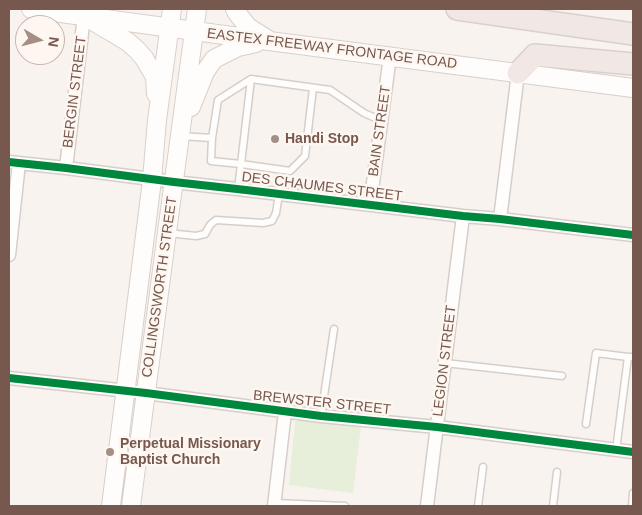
<!DOCTYPE html>
<html>
<head>
<meta charset="utf-8">
<style>
  body { margin:0 }
  #map { position:relative; width:642px; height:515px; overflow:hidden; background:#f8f3ee; font-family:Helvetica,sans-serif }
  canvas { display:block }
  .frame { position:absolute; inset:0; border:10px solid #76584e; pointer-events:none }
  .north { position:absolute; left:15px; top:15px; width:50px; height:50px; box-sizing:border-box; background:#fef7f1; border:1px solid #c8b7b0; border-radius:50%; rotate:98deg; font-size:14px; font-weight:700; line-height:20px; text-align:center; color:#76584e }
  .north::after { content:''; display:block; margin:auto; width:18px; height:22px; background:#a48e86; clip-path:polygon(50% 0,100% 100%,50% 72%,0 100%) }
</style>
</head>
<body>
<div id="map">
<canvas width="642" height="515"></canvas>
<div class="frame"></div>
<div class="north">N</div>
</div>
<script>
const c = document.querySelector('canvas').getContext('2d');
c.lineJoin = 'round';
function fill(path, color) {
  c.fillStyle = color;
  c.fill(path, 'evenodd');
}
function shape(rows) {
  const path = new Path2D();
  for (const r of rows) {
    path.moveTo(r[0], r[1]);
    for (let i = 2; i < r.length; i += 2) path.lineTo(r[i], r[i + 1]);
  }
  return path;
}
function trace(path, color, width, dash) {
  c.strokeStyle = color;
  c.lineWidth = width;
  c.lineCap = dash ? 'butt' : 'round';
  c.setLineDash(dash || []);
  c.stroke(path);
}
function label(font, color, halo, rows, align = 'center') {
  c.font = font + ' Helvetica,sans-serif';
  c.lineWidth = 5;
  c.setLineDash([]);
  c.textBaseline = 'middle';
  c.strokeStyle = halo;
  c.fillStyle = color;
  for (const [text, x, y, turn = 0] of rows) {
    c.save();
    c.translate(x, y);
    c.rotate((+turn || 0) * Math.PI / 180);
    c.textAlign = isNaN(turn) ? turn : align;
    if (halo) c.strokeText(text, 0, 0);
    c.fillText(text, 0, 0);
    c.restore();
  }
}
const green = shape([
  [302,418,361,426,353,493,289,485,295,422]
]);
const service = shape([
  [251,79,241,164,290,171,305,156,313,88],
  [180,136,212,138,218,100,251,79,330,90,364,113,373,117,382,118],
  [212,138,211,161,241,164,238,189],
  [168,233,196,236,205,234,210,225,216,220,263,223,272,221,276,213,279,194],
  [445,363,562,376],
  [321,416,334,329],
  [586,424,596,353,628,357],
  [616,450,628,357,633,357],
  [275,503,345,506],
  [478,506,483,467],
  [553,506,557,472],
  [632,506,633,493]
]);
const minor = shape([
  [9,162,66,168,174,182,246,190,463,216,500,219,633,235],
  [66,168,84,16],
  [370,205,390,56],
  [500,219,518,73],
  [9,255,19,163],
  [9,378,146,393,321,416,437,427,633,452],
  [274,506,285,412],
  [427,506,463,216]
]);
const secondary = shape([
  [31,9,269,41,633,88],
  [235,9,237,13,248,27,267,39],
  [91,20,128,42,137,50,144,58,155,77,156,94],
  [191,107,205,72,214,59,238,47,256,43],
  [111,506,152,180,157,120,172,9],
  [131,506,167,232,197,9]
]);
const motorway = shape([
  [457,9,633,34],
  [518,73,535,55,633,64]
]);
const cycleway = shape([
  [9,162,66,168,174,182,246,190,463,216,500,219,633,235],
  [9,378,146,393,321,416,437,427,633,452]
]);
const markers = [
  [275,139,5,"#a48e86"],
  [110,452,5,"#a48e86"]
];
const streetNames = [
  ["EASTEX FREEWAY FRONTAGE ROAD",332,49,7],
  ["BERGIN STREET",75,92,-83],
  ["BAIN STREET",380,131,-82],
  ["DES CHAUMES STREET",322,187,7],
  ["COLLINGSWORTH STREET",160,287,-82],
  ["LEGION STREET",445,361,-83],
  ["BREWSTER STREET",322,403,6]
];
const poiNames = [
  ["Handi Stop",285,139],
  ["Perpetual Missionary",120,444],
  ["Baptist Church",120,460]
];
fill(green, '#e7eed9');
trace(service, '#d6ceca', 9);
trace(minor, '#d6ceca', 15);
trace(secondary, '#d8cfca', 20);
trace(motorway, '#d9d0cb', 24);
trace(service, '#fefdfc', 6);
trace(minor, '#fefdfc', 12);
trace(secondary, '#fefdfc', 18);
trace(motorway, '#f1e8e6', 21);
trace(cycleway, '#00873e', 8);
for (const [x, y, r, color] of markers) {
  const dot = new Path2D();
  dot.arc(x, y, r, 0, 2 * Math.PI);
  c.fillStyle = color;
  c.fill(dot);
  trace(dot, '#fef7f1', 2);
}
label('14px', '#76584e', '#fef7f1', streetNames);
label('bold 14px', '#76584e', '#fef7f1', poiNames, 'left');
</script>
</body>
</html>
